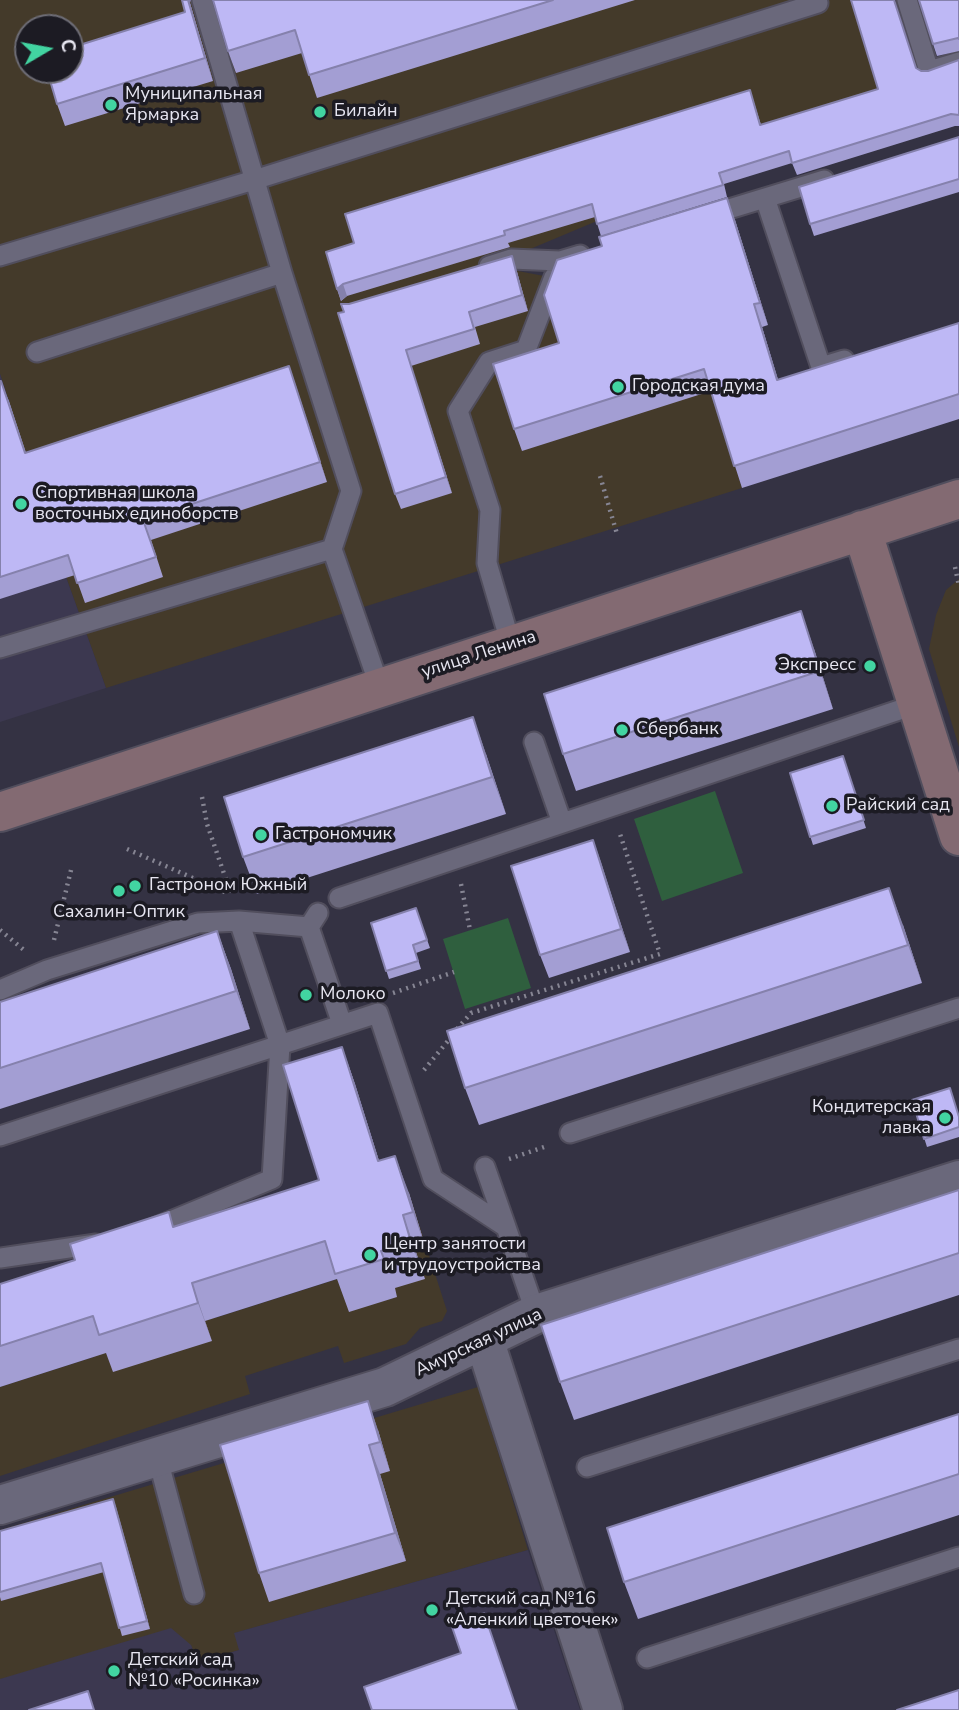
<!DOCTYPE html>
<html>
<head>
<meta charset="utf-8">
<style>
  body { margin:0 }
  #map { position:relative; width:959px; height:1710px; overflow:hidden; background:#343243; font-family:"Nunito Sans",sans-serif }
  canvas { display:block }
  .north { position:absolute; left:14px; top:14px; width:70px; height:70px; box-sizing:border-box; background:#1c1b23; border:2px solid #6d6c75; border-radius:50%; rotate:80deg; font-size:19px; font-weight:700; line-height:28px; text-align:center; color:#e7e6f1 }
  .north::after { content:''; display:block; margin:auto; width:24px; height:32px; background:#42d4a1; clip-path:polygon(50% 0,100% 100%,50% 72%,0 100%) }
</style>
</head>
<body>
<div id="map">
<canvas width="959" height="1710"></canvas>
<div class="north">С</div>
</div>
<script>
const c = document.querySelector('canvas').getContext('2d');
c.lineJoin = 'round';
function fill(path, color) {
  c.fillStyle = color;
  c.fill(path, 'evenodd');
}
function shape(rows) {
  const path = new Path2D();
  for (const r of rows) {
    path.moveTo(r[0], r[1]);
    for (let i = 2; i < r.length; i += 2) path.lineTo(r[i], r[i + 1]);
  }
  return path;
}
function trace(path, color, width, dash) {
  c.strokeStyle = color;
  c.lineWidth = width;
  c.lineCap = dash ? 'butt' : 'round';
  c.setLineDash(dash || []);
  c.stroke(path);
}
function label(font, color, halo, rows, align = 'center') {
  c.font = font + ' "Nunito Sans",sans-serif';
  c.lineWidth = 7;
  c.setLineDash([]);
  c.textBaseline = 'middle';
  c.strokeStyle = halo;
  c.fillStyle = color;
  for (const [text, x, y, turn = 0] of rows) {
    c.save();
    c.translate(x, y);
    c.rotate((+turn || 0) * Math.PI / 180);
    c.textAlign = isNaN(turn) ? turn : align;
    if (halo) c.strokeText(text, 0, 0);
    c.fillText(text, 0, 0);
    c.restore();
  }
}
const commercial = shape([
  [0,0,852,0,883,101,349,325,518,271,684,303,742,488,106,688,66,577,0,374],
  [28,28,70,28,70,70,28,70],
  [959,579,959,747,929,649,936,615,946,590],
  [409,1193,447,1311,442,1321,420,1328,406,1344,344,1363,338,1346,245,1376,250,1394,0,1476,0,1387,94,1357,76,1301,215,1318,338,1279],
  [478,1387,528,1550,235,1633,240,1650,197,1662,191,1645,0,1679,0,1530]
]);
const built = shape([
  [0,374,66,577,106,688,0,722],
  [528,1550,580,1710,0,1710,0,1679,171,1628,191,1645,198,1662,239,1650,234,1633]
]);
const green = shape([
  [715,791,743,873,662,901,634,819],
  [508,918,531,988,465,1009,443,939]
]);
const path = shape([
  [600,476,617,534],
  [955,567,959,586],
  [202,797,207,824,232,897],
  [127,849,227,893],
  [461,884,470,930],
  [0,930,24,950],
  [54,940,72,866],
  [393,993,454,972],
  [457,1029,471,1013,660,954,619,831],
  [424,1070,452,1036],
  [509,1159,547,1146]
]);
const lane = shape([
  [202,0,282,273,351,491,332,549,380,688],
  [907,0,929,71,959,62],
  [765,198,821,367,844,360],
  [706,216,824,180],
  [0,256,254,180,818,3,817,0],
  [489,266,511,259,560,261,580,255],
  [37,352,282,273],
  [511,645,487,563,490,510,458,411,489,362,526,350,554,277],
  [0,648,332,549],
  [534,742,562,823],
  [339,898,917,704],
  [318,913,309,927,342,1024],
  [0,990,47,970,198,923,239,921,309,927],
  [570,1133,959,1008],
  [0,1136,378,1013,433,1179,506,1227,536,1314],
  [485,1167,506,1227],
  [149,1230,272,1179,280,1045,239,921],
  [0,1258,96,1244],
  [157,1456,194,1594],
  [587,1467,959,1349],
  [647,1658,959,1557]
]);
const street = shape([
  [484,1339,603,1710],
  [0,1505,385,1387,536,1314,959,1180]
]);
const secondary = shape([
  [862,530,959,836],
  [0,812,959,499]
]);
const wall = shape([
  [213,0,635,0,317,98,302,53,236,73,228,51],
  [959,0,959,51,937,56,933,44],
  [190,3,213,81,65,126,57,104,185,12],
  [895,4,916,68,921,71,928,71,959,60,959,126,955,126,797,175,792,163,724,184,727,197,601,236,595,217,508,243,510,247,347,296,341,301,337,289,354,243,750,90,761,125,878,89],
  [959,137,959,192,814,236,810,224],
  [735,220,768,325,762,327,778,380,959,323,959,419,742,488,711,391,522,451,514,429,559,343],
  [517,272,528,311,475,327,480,344,411,366,452,493,401,509,395,494,344,312,349,304],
  [289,366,327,482,151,540,163,577,85,603,75,575,0,599,0,381,9,401,26,453],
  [814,649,833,709,576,791,563,754],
  [486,754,506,814,257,894,243,857],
  [843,757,866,828,813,845,790,773],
  [593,840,630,952,549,978,540,955],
  [416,908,430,948,416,953,421,969,389,979,371,923],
  [903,925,922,983,479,1125,465,1088],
  [217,931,231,969,250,1029,0,1109,0,1002],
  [342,1047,355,1084,379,1161,409,1193,426,1249,416,1252,425,1279,395,1288,397,1297,349,1312,337,1279,205,1321,212,1341,113,1372,106,1353,0,1387,0,1284,319,1180],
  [912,1100,959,1116,959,1137,927,1147],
  [959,1190,959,1295,574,1420,560,1382],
  [959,1414,959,1515,638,1619,624,1582],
  [378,1430,390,1471,380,1474,406,1561,269,1602,259,1573],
  [113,1499,150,1629,122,1636,104,1572,1,1601,0,1597,0,1531]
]);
const shadedWall = shape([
  [188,0,191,0,190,3,213,81,205,58],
  [727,198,735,220,768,325,760,303],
  [512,256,517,272,528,311,522,295],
  [343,284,347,296,341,301,337,289],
  [754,304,762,327,785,402,777,380],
  [406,350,411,366,452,493,446,477],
  [289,366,296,386,327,482,320,462],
  [801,611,814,649,833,709,820,671],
  [473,717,486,754,506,814,492,777],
  [593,840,601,862,630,952,621,929],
  [889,888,903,925,922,983,908,945],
  [217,931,231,969,250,1029,236,991],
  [342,1047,355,1084,391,1199,378,1161],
  [395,1156,409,1193,426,1249,413,1212],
  [403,1215,416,1252,425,1279,411,1242],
  [192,1283,205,1321,212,1341,198,1303],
  [368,1401,378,1430,390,1471,380,1442],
  [369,1445,380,1474,406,1561,395,1533],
  [113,1499,116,1507,150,1629,147,1621]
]);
const building = shape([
  [182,0,188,0,205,58,57,104,47,70,70,70,70,48,185,12,182,0],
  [213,0,553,0,309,75,295,30,228,51,213,0],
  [851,0,894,0,916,68,921,71,928,71,959,60,959,115,951,114,792,163,789,151,719,173,723,185,597,224,592,204,504,231,505,235,343,284,337,289,326,252,354,243,345,214,750,90,760,125,878,89,851,0],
  [919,0,959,0,959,39,958,38,933,44,919,0],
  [959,137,959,179,810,224,799,187,959,137],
  [727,198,760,303,754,304,777,380,959,323,959,394,734,466,704,369,514,429,493,364,559,343,544,295,557,260,602,246,599,237,727,198],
  [512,256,522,295,469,312,474,329,406,350,446,477,395,494,338,313,344,312,341,304,349,304,512,256],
  [289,366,320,462,143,520,156,557,77,583,68,555,0,577,0,381,1,381,25,453,289,366],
  [801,611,820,671,563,754,544,694,801,611],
  [473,717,492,777,243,857,224,797,473,717],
  [843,756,864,820,810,837,790,773,843,756],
  [593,840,621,929,540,955,511,866,593,840],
  [889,888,908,945,465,1088,447,1031,889,888],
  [416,908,427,940,413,945,418,961,386,971,371,923,416,908],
  [217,931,236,991,0,1068,0,1002,217,931],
  [342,1047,378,1161,395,1156,413,1212,403,1215,411,1242,381,1251,384,1259,335,1274,325,1241,192,1283,198,1303,99,1335,93,1316,0,1346,0,1284,75,1260,70,1244,169,1212,173,1227,319,1180,283,1065,342,1047],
  [950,1088,959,1117,959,1127,924,1139,912,1100,950,1088],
  [959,1190,959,1253,560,1382,541,1325,959,1190],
  [368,1401,380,1442,369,1445,395,1533,259,1573,220,1445,368,1401],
  [959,1414,959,1474,624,1582,607,1528,959,1414],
  [113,1499,147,1621,119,1628,101,1563,0,1592,0,1531,113,1499],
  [484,1613,517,1710,372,1710,364,1687,461,1653,451,1624,484,1613],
  [959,1690,959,1710,897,1710,959,1690],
  [88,1691,94,1710,29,1710,88,1691]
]);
const markers = [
  [111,105,7,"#42d4a1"],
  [320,112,7,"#42d4a1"],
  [618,387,7,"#42d4a1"],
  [21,504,7,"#42d4a1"],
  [870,666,7,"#42d4a1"],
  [622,730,7,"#42d4a1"],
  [832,806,7,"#42d4a1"],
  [261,835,7,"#42d4a1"],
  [135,886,7,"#42d4a1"],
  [119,891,7,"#42d4a1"],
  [306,995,7,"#42d4a1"],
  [945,1118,7,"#42d4a1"],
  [370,1255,7,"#42d4a1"],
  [432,1610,7,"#42d4a1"],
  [114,1671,7,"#42d4a1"]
];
const poiNames = [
  ["Муниципальная",125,95],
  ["Ярмарка",125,116],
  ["Билайн",334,112],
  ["Городская дума",632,387],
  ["Спортивная школа",35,494],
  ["восточных единоборств",35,515],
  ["Экспресс",856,666,"right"],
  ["Сбербанк",636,730],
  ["Райский сад",846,806],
  ["Гастрономчик",275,835],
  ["Гастроном Южный",149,886],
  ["Сахалин-Оптик",119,913,"center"],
  ["Молоко",320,995],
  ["Кондитерская",931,1108,"right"],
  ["лавка",931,1129,"right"],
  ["Центр занятости",384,1245],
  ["и трудоустройства",384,1266],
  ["Детский сад №16",446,1600],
  ["«Аленкий цветочек»",446,1621],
  ["Детский сад",128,1661],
  ["№10 «Росинка»",128,1682]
];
const streetNames = [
  ["улица Ленина",479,655,-18],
  ["Амурская улица",479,1343,-25]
];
fill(commercial, '#443a2a');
fill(built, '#3c3850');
fill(green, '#2f5f3e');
trace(lane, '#514e5d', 23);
trace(street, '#514e5d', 42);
trace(secondary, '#514e5d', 42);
trace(path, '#868593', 4.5, [2, 5]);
trace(lane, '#6a687b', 19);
trace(street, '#6a687b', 38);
trace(secondary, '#836a72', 38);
fill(wall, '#a39ed3');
fill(shadedWall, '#8581ac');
fill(building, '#beb8f5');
trace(building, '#8581ac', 2);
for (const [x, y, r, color] of markers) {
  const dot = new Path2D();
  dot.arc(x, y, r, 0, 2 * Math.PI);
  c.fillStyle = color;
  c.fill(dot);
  trace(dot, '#1c1b23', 2.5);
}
label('18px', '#e7e6f1', '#1c1b23', poiNames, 'left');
label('18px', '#e7e6f1', '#1c1b23', streetNames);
</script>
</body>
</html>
